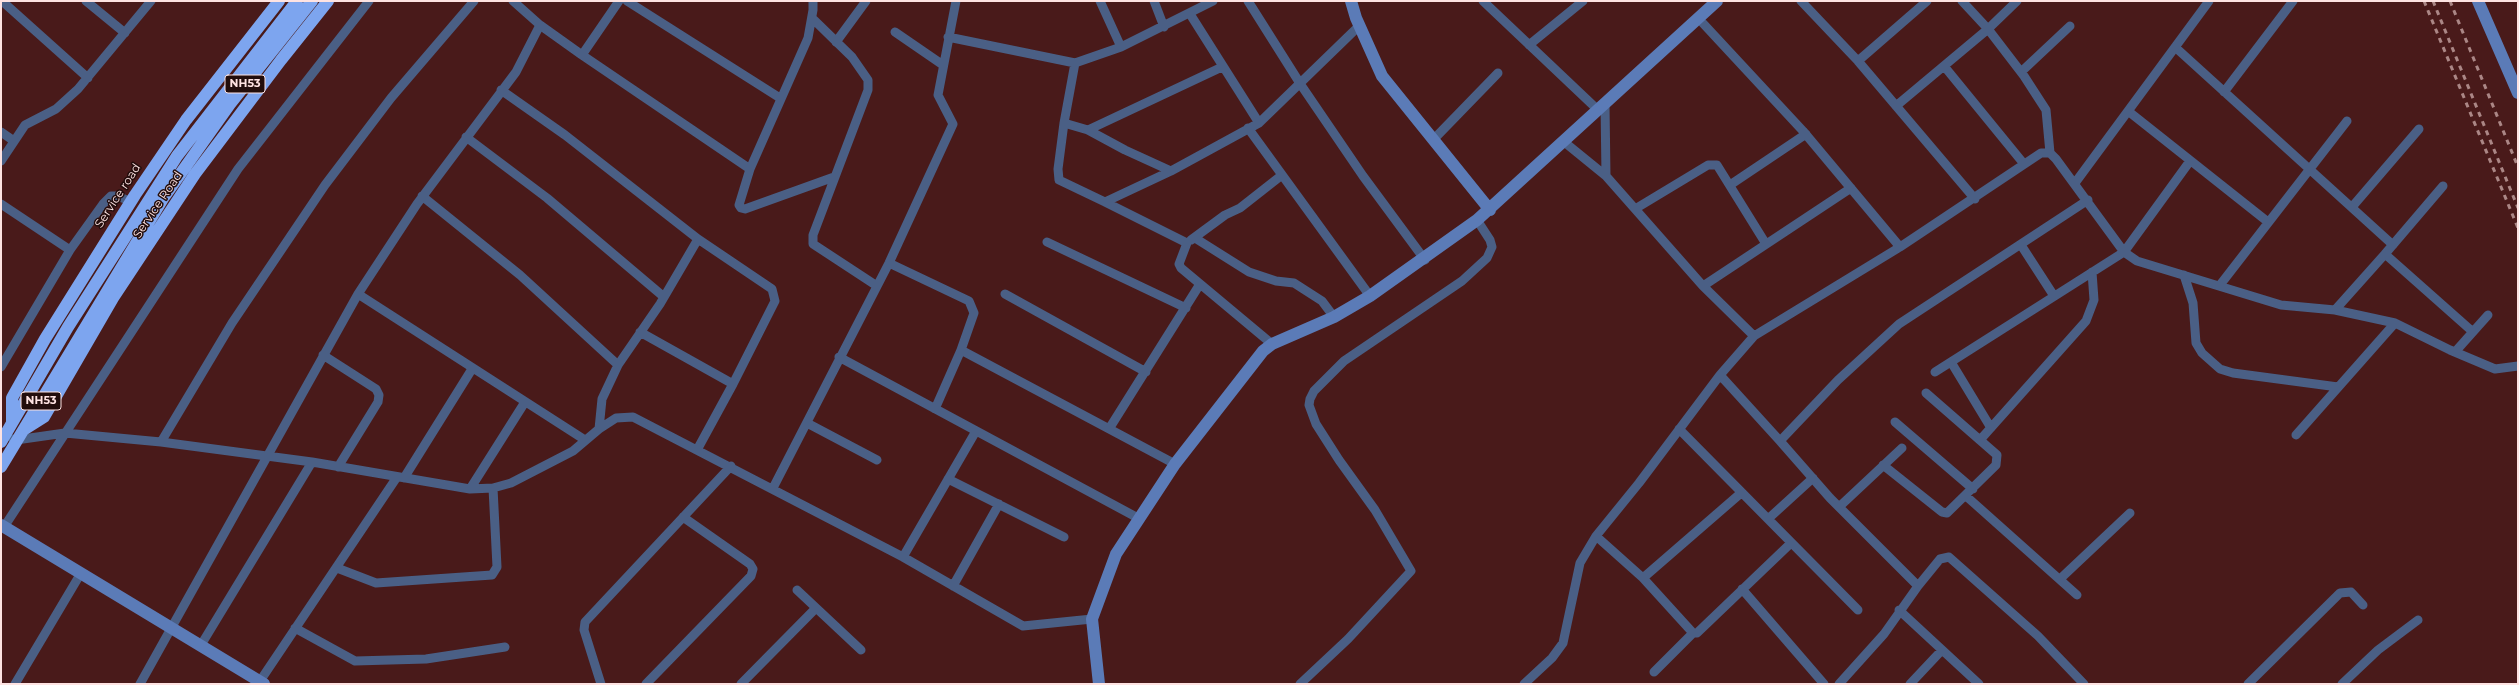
<!DOCTYPE html>
<html>
<head>
<meta charset="utf-8">
<style>
  body { margin:0 }
  #map { position:relative; width:2519px; height:685px; overflow:hidden; background:#491a1a; font-family:Montserrat,sans-serif }
  canvas { display:block }
  .frame { position:absolute; inset:0; border:2px solid #fee3e2; pointer-events:none }
</style>
</head>
<body>
<div id="map">
<canvas width="2519" height="685"></canvas>
<div class="frame"></div>
</div>
<script>
const c = document.querySelector('canvas').getContext('2d');
c.lineJoin = 'round';
function shape(rows) {
  const path = new Path2D();
  for (const r of rows) {
    path.moveTo(r[0], r[1]);
    for (let i = 2; i < r.length; i += 2) path.lineTo(r[i], r[i + 1]);
  }
  return path;
}
function trace(path, color, width, dash) {
  c.strokeStyle = color;
  c.lineWidth = width;
  c.lineCap = dash ? 'butt' : 'round';
  c.setLineDash(dash || []);
  c.stroke(path);
}
function label(font, color, halo, rows, align = 'center') {
  c.font = font + ' Montserrat,sans-serif';
  c.lineWidth = 3;
  c.setLineDash([]);
  c.textBaseline = 'middle';
  c.strokeStyle = halo;
  c.fillStyle = color;
  for (const [text, x, y, turn = 0] of rows) {
    c.save();
    c.translate(x, y);
    c.rotate((+turn || 0) * Math.PI / 180);
    c.textAlign = isNaN(turn) ? turn : align;
    if (halo) c.strokeText(text, 0, 0);
    c.fillText(text, 0, 0);
    c.restore();
  }
}
const street = shape([
  [2,1,88,78],
  [86,1,125,33],
  [513,1,540,25,582,55,750,169,739,205,741,208,745,209,834,177],
  [627,1,780,98],
  [1100,1,1121,47],
  [1154,1,1164,27],
  [1248,1,1301,85,1363,176,1425,260],
  [1483,1,1598,110],
  [1801,1,1858,61,1975,199],
  [2017,1,1988,29,2024,76,2046,110,2050,153],
  [1190,14,1259,123],
  [812,18,852,57,868,80,868,90,813,235,813,244,877,286],
  [1699,19,1803,131,1900,247],
  [895,32,943,65],
  [948,37,1075,63,1121,47,1213,1],
  [836,42,866,1],
  [1529,45,1583,1],
  [2175,47,2393,245],
  [582,55,619,1],
  [1858,61,1927,1],
  [1075,63,1064,123,1058,169,1059,180,1105,202,1171,171,1259,123,1359,26],
  [1944,66,2024,164],
  [2021,72,2070,26],
  [501,90,565,135,698,239,772,289,775,301,733,384,697,450],
  [2224,92,2293,1],
  [1605,104,1606,176],
  [1896,106,1988,29,1962,1],
  [2128,111,2268,222],
  [1064,123,1088,130,1222,67],
  [1248,128,1370,296],
  [1088,130,1125,150,1171,171],
  [1,132,14,141],
  [466,137,547,198,664,297],
  [1433,140,1498,73],
  [1563,141,1606,176,1703,286,1754,336],
  [1,161,25,125,56,109,78,89,151,1],
  [750,169,808,38,813,10,813,1],
  [2075,183,2209,1],
  [1730,185,1806,134],
  [2443,186,2385,254,2473,332],
  [422,196,520,275,618,365],
  [1105,202,1187,243,1179,264,1181,268,1272,344],
  [1,204,70,250],
  [2352,207,2419,129],
  [1635,209,1708,165,1717,165,1766,244],
  [1195,238,1249,272,1276,281,1294,283,1322,301,1334,317],
  [1191,240,1225,215,1240,208,1282,175],
  [1047,242,1186,308],
  [2021,245,2054,296],
  [889,263,969,301,974,313,961,350,1175,464],
  [2184,275,2193,303,2196,343,2202,353,2220,369,2233,373,2338,387],
  [2220,285,2347,121],
  [1703,286,1851,188],
  [358,294,585,440],
  [1005,294,1146,372],
  [2335,310,2385,254],
  [640,332,733,384],
  [2455,352,2488,315],
  [323,355,376,389,379,395,378,402,338,467],
  [839,357,1138,518],
  [1951,362,1991,428],
  [1,367,70,250,103,204,111,196,118,196,131,202],
  [1935,372,2124,252,2190,161],
  [1720,375,1780,441],
  [935,409,961,350],
  [1895,422,1973,489],
  [807,423,877,460],
  [599,429,602,399,618,365,660,304,698,239],
  [1109,429,1200,284],
  [1679,429,1858,610],
  [2296,435,2395,323],
  [13,439,16,440,65,433,161,442,312,462,470,489,493,488,511,483,573,451,599,429,616,418,633,417,903,557,1023,626,1092,619],
  [1980,440,2086,321,2094,300,2092,272],
  [161,442,232,323,325,185,391,98,474,1],
  [1883,465,1942,512,1947,513,1996,465,1997,455,1926,393],
  [404,478,472,369],
  [948,479,1064,537],
  [773,488,889,263,953,124,938,95,956,1],
  [470,489,525,402],
  [1741,493,1643,578,1693,633,1697,633,1791,543],
  [1966,496,2077,595],
  [1839,507,1902,448],
  [1768,519,1813,478],
  [4,527,238,169,369,1],
  [1596,536,1643,578],
  [903,557,976,431],
  [337,568,376,583,492,575,497,567,493,488],
  [2060,579,2130,513],
  [953,586,999,504],
  [1742,589,1824,684],
  [797,590,861,650],
  [1899,610,1979,684],
  [295,628,355,661,426,659,505,647],
  [201,645,312,462],
  [1654,672,1693,633],
  [15,684,81,573],
  [140,684,358,294,417,204,516,72,540,25],
  [258,684,397,477],
  [601,684,584,630,585,622,731,466],
  [646,684,751,576,753,569,750,564,683,517],
  [741,684,816,608],
  [1300,684,1348,639,1411,571,1375,510,1339,460,1316,424,1309,405,1310,399,1314,391,1344,361,1462,281,1487,258,1492,247,1490,240,1477,220],
  [1524,684,1552,658,1563,643,1580,563,1596,536,1639,483,1720,375,1754,336,1900,247,2041,153,2050,153,2056,159,2124,252,2137,261,2281,305,2335,310,2395,323,2450,350,2495,369,2518,366],
  [1839,684,1884,634,1918,586],
  [1910,684,1942,650],
  [2084,684,2038,636,1949,557,1940,559,1918,586,1830,498,1780,441,1838,380,1899,324,2088,200],
  [2248,684,2340,593,2351,592,2363,605],
  [2342,684,2378,650,2418,620]
]);
const secondary = shape([
  [1351,1,1356,18,1382,76,1490,210],
  [2478,1,2518,93],
  [1,525,264,684],
  [1099,684,1092,619,1116,554,1175,464,1263,351,1272,344,1334,317,1370,296,1477,220,1717,1]
]);
const highway = shape([
  [12,421,12,398,45,339,135,195,186,120,279,1],
  [25,429,44,417,113,298,195,174,281,60,328,1],
  [1,442,68,327,177,156,297,1],
  [1,467,164,197,230,104,312,1]
]);
const rail = shape([
  [2424,1,2518,228],
  [2433,1,2518,208],
  [2450,1,2518,167]
]);
const shields = [
  [245,84,40],
  [41,401,40]
];
const shieldNames = [
  ["NH53",245,84],
  ["NH53",41,401]
];
const streetNames = [
  ["Service road",118,196,-57],
  ["Service Road",158,205,-56]
];
trace(street, '#4a5f85', 9);
trace(secondary, '#5b7bb7', 12);
trace(highway, '#7da5ef', 12);
trace(rail, '#ab8786', 3, [5, 5]);
for (const [x, y, w] of shields) {
  const box = new Path2D();
  box.roundRect(x - w / 2, y - 9, w, 18, 3);
  c.fillStyle = '#220d0c';
  c.fill(box);
  trace(box, '#fee3e2', 1);
}
label('bold 11px', '#fee3e2', null, shieldNames);
label('12px', '#fee3e2', '#220d0c', streetNames);
</script>
</body>
</html>
